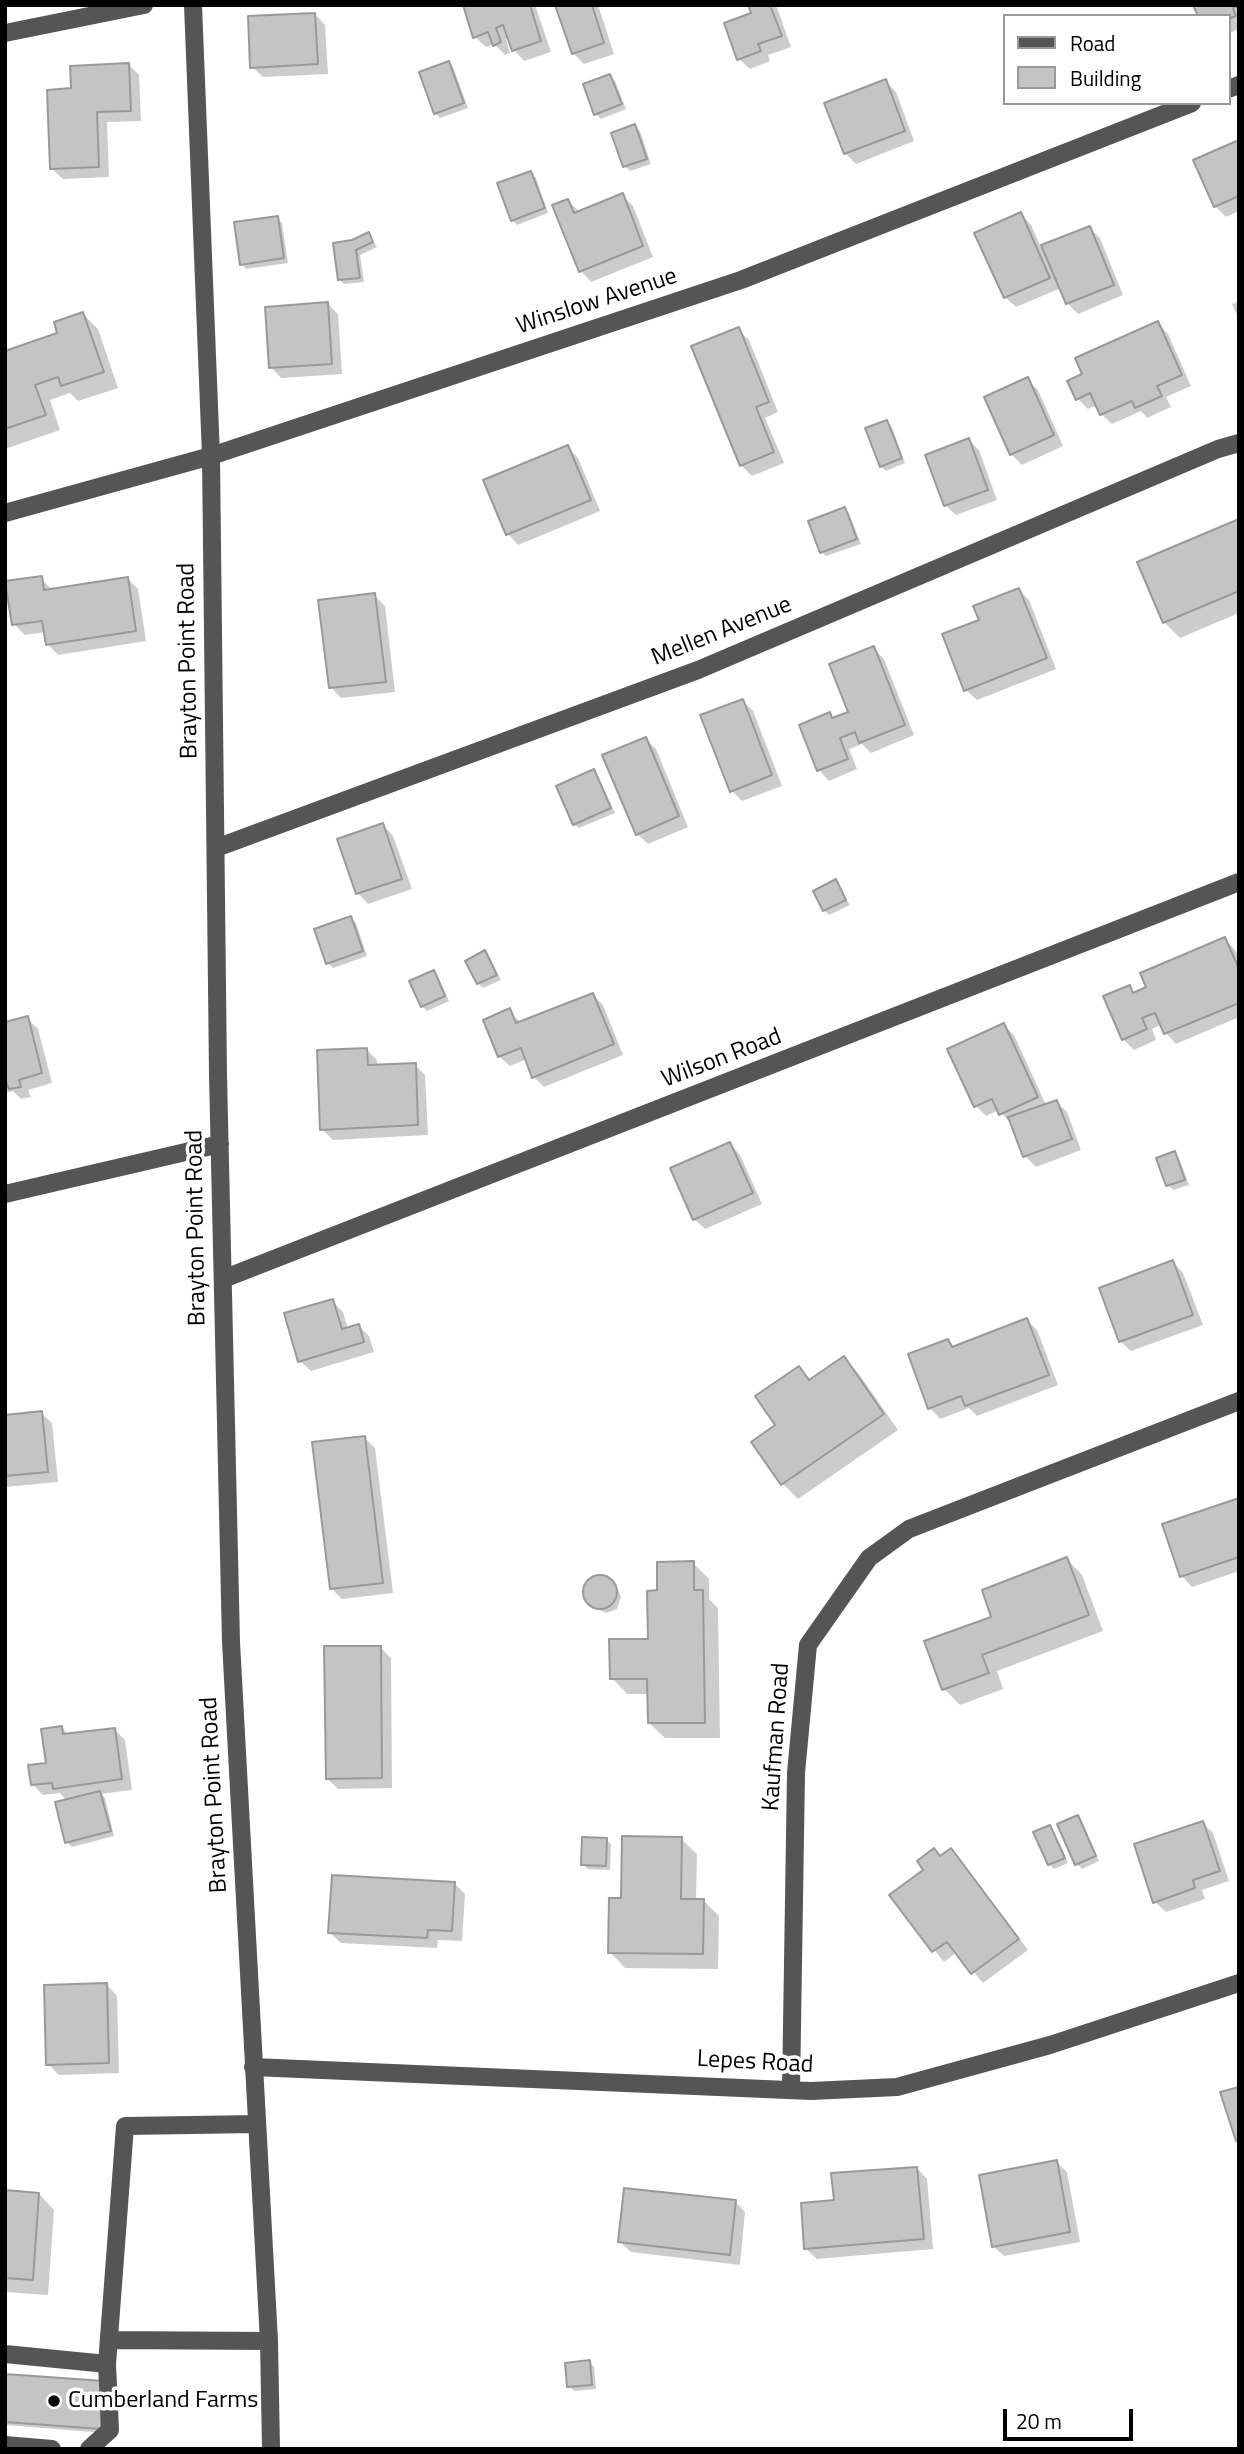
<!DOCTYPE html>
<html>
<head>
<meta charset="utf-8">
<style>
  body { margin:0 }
  #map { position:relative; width:1244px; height:2454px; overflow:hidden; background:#fff; font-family:"Titillium Web",sans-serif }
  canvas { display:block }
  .frame { position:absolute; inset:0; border:7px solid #000; pointer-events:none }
  .legend { position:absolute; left:1003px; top:14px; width:228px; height:91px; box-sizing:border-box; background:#fff; border:2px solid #999; margin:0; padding:9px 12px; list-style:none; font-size:21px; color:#000 }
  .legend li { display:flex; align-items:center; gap:14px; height:35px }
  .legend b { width:35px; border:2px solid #999 }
  .scale { position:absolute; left:1003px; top:2409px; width:130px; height:32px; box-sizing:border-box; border:4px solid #000; border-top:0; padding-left:9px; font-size:21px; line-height:24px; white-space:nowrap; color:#000; -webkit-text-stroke:5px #fff; paint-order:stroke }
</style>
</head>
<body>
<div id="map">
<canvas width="1244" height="2454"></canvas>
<div class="frame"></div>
<ul class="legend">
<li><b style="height:9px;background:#555"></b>Road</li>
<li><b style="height:19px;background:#c4c4c4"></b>Building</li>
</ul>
<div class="scale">20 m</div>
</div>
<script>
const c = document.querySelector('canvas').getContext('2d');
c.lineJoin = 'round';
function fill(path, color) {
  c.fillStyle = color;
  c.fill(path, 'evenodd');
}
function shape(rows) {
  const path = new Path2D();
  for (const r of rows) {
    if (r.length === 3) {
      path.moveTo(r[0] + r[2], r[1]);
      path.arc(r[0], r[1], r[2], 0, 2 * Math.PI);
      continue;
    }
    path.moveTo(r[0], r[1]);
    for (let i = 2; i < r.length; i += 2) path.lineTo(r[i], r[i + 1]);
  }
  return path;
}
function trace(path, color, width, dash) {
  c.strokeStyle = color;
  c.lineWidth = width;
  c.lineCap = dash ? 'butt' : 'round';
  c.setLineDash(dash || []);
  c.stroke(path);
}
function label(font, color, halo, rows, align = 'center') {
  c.font = font + ' "Titillium Web",sans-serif';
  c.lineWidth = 7;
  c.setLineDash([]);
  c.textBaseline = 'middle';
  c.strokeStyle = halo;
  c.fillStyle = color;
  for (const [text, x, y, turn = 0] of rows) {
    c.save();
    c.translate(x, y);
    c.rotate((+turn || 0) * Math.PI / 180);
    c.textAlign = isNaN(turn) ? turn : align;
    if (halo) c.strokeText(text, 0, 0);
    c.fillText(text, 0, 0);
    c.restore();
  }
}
const shadow = shape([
  [465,5,535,5,551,52,524,61,514,50,509,37,506,39,510,53,505,55,494,44,486,47,475,37],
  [557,5,598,5,614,54,584,64,573,53],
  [750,5,776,5,791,47,768,55,770,61,750,69,739,59,753,14],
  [1195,5,1239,5,1239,29,1228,34,1228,16],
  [315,14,325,25,328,74,263,77,252,67],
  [448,63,453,67,468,108,440,118,435,113],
  [128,64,139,75,141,121,107,122,109,177,63,179,52,169,73,90],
  [610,76,615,81,626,109,601,119,596,114],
  [885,81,896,92,914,141,856,164,845,153],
  [635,127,640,131,651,164,630,171,625,166],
  [1239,142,1239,211,1226,217,1215,206],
  [531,173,536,178,548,213,517,225,512,220],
  [622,195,633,206,653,257,591,282,581,271,568,201,579,211],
  [1021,214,1031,225,1041,247,1089,228,1100,238,1123,295,1078,314,1067,303,1061,288,1016,307,1005,297],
  [277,218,282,223,288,263,246,269,242,264],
  [368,234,377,247,360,255,364,282,344,284,339,279,352,242],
  [1239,302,1239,320,1232,304],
  [327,303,338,314,342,374,281,378,271,367],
  [83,314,98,329,118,388,78,401,70,393,50,400,60,430,5,449,5,353,60,335],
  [1158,323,1168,334,1191,386,1166,397,1171,407,1147,418,1141,411,1112,424,1101,414,1097,405,1088,409,1077,398,1085,374],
  [738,329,749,340,778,412,765,418,784,463,752,476,741,465],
  [1027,380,1038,390,1063,446,1022,465,1011,454],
  [887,422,892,427,905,463,886,471,881,466],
  [969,440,979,450,997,500,956,515,945,505],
  [568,447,578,458,600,511,518,545,508,534,485,481],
  [844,509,849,513,861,544,826,556,822,552],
  [1239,521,1239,613,1180,638,1164,622],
  [41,578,52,590,128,579,138,589,146,641,58,655,48,644,46,632,25,635,14,624],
  [1019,590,1029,600,1056,669,977,700,966,690,981,621],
  [374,595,385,606,395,692,341,698,331,687],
  [873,648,884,659,914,735,871,753,862,744,849,749,857,769,829,781,819,770,830,714,834,719,851,713],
  [743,701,753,711,782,786,742,801,732,791],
  [645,739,656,749,688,827,648,844,637,834],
  [593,771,598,776,615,813,579,828,574,824],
  [383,825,393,836,412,889,368,904,358,893],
  [835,881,850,905,829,915,824,910],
  [351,918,356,923,367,956,333,968,328,963],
  [1225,939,1235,950,1239,958,1239,1017,1176,1044,1166,1033,1162,1024,1152,1029,1156,1040,1134,1050,1123,1039,1129,987,1136,994],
  [485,952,489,957,501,980,483,988,478,983],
  [434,972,438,976,449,1001,427,1011,422,1006],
  [593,995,603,1005,623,1055,544,1087,534,1077,527,1059,510,1066,499,1056,509,1011,521,1023],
  [27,1018,38,1029,52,1083,28,1090,31,1097,21,1099,13,1091,5,1093,5,1024],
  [1003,1025,1014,1035,1046,1105,1056,1102,1067,1112,1081,1150,1036,1167,1025,1156,1011,1124,999,1110,986,1116,976,1106],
  [367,1050,377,1060,377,1066,415,1065,425,1075,428,1135,333,1140,322,1129],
  [730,1144,740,1155,762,1204,705,1229,694,1219],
  [1174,1153,1179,1158,1189,1185,1173,1190,1168,1185],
  [1173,1262,1183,1273,1203,1325,1131,1351,1120,1341],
  [332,1301,343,1312,348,1329,359,1326,369,1336,374,1352,311,1371,300,1361],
  [1027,1320,1037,1330,1058,1385,977,1416,969,1408,940,1419,930,1408,948,1341,955,1348],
  [844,1358,859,1374,898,1430,798,1499,783,1484,778,1426,799,1368,811,1380],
  [41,1413,52,1423,58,1482,5,1487,5,1416],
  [364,1437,375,1448,393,1593,342,1599,331,1588],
  [1239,1500,1239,1571,1192,1587,1182,1576],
  [1067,1559,1082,1575,1103,1631,997,1671,1003,1689,960,1705,944,1689,926,1642,994,1618],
  [693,1563,709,1579,709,1599,718,1608,720,1738,665,1738,649,1723,649,1694,627,1694,612,1678,650,1641,659,1592],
  [601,1577,611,1582,617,1587,621,1597,617,1609,606,1613,596,1609,585,1594,589,1582],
  [380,1647,391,1658,392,1788,338,1789,327,1778],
  [62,1728,69,1735,114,1729,125,1740,132,1790,101,1794,105,1798,114,1836,72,1847,67,1842,67,1801,60,1793,43,1795,33,1785,48,1764],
  [1077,1817,1082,1822,1099,1861,1082,1869,1077,1864,1060,1825],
  [1203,1823,1213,1833,1229,1881,1202,1890,1205,1899,1166,1912,1155,1902],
  [1049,1827,1054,1832,1068,1863,1054,1869,1049,1864],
  [681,1839,697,1854,696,1900,704,1901,719,1916,718,1969,625,1968,610,1952,622,1900],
  [606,1840,611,1844,610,1870,588,1869,583,1864],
  [951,1850,961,1860,1028,1950,983,1983,957,1952,944,1962,891,1896],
  [454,1883,465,1894,462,1941,438,1940,437,1948,341,1943,330,1933],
  [107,1985,117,1996,119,2073,59,2075,48,2064],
  [1056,2162,1067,2172,1080,2242,1004,2256,993,2246],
  [917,2168,927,2179,933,2249,817,2259,806,2249],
  [5,2192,39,2194,54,2210,48,2295,5,2292],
  [735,2201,745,2212,740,2265,631,2252,620,2242],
  [589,2362,594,2367,596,2389,574,2391,569,2386],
  [5,2375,105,2433,5,2425]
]);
const building = shape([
  [463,5,530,5,541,41,512,51,503,25,496,28,501,42,493,46,488,32,473,38,463,5],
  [555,5,592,5,604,43,572,54,555,5],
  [748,5,770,5,782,36,758,44,761,51,737,60,724,23,751,13,748,5],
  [1193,5,1239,5,1239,6,1233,8,1236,16,1228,19,1228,16,1198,16,1193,5],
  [315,13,318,64,250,68,248,16,315,13],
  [449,61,464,103,434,114,419,72,449,61],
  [129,63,131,111,97,112,99,167,50,169,47,90,71,88,70,66,129,63],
  [610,74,622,104,594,115,583,84,610,74],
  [886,79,905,131,844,154,824,103,886,79],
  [635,124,647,159,623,167,611,133,635,124],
  [1239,140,1239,196,1214,207,1193,160,1239,140],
  [531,171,545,208,511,221,497,183,531,171],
  [623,193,643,246,579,272,552,205,568,199,574,213,623,193],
  [1021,212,1050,278,1004,298,974,233,1021,212],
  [278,216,284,258,240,265,234,222,278,216],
  [1090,226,1114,285,1066,304,1041,245,1090,226],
  [369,232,373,242,356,250,360,278,338,280,333,243,352,240,369,232],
  [328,302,332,364,269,368,265,307,328,302],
  [83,312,104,372,61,386,58,377,35,385,46,415,5,429,5,351,57,333,54,322,83,312],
  [1158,321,1182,375,1157,386,1162,396,1135,408,1132,401,1100,415,1090,393,1076,400,1067,381,1082,374,1075,358,1158,321],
  [739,327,769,402,756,407,774,452,740,466,691,346,739,327],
  [1028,377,1054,435,1010,455,984,397,1028,377],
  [887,420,902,458,880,467,865,428,887,420],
  [969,438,988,490,944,506,925,455,969,438],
  [568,445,591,500,506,535,483,480,568,445],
  [845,507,857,539,820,553,808,521,845,507],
  [1239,519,1239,591,1163,623,1137,562,1239,519],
  [42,576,44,590,128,577,136,631,46,645,42,621,12,625,5,581,42,576],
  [1019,588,1047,658,964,691,942,634,979,620,973,606,1019,588],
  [375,593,386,682,329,688,318,600,375,593],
  [874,646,905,725,859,743,855,732,840,738,848,759,817,771,799,725,830,712,832,718,848,712,829,664,874,646],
  [743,699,772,775,730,792,700,715,743,699],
  [646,737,679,816,636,835,602,755,646,737],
  [594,769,611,808,573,825,556,786,594,769],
  [383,823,402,879,356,894,337,839,383,823],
  [836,879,846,900,823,911,813,891,836,879],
  [351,916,363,951,326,964,314,929,351,916],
  [1225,937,1239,969,1239,1003,1164,1034,1155,1013,1142,1018,1147,1029,1122,1040,1103,996,1130,985,1133,993,1146,987,1140,973,1225,937],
  [485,950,497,975,477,984,465,961,485,950],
  [434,970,445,996,421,1007,409,981,434,970],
  [593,993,614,1044,532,1078,521,1048,498,1057,483,1020,510,1008,516,1023,593,993],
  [28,1016,42,1073,19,1080,21,1087,9,1089,5,1080,5,1022,28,1016],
  [1004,1023,1038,1097,999,1115,992,1099,974,1107,947,1049,1004,1023],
  [367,1048,368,1065,416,1063,418,1125,320,1130,317,1050,367,1048],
  [1057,1100,1072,1139,1023,1157,1008,1117,1057,1100],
  [730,1142,753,1193,693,1220,670,1168,730,1142],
  [1175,1151,1185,1180,1166,1186,1156,1158,1175,1151],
  [1173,1260,1193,1315,1119,1342,1099,1288,1173,1260],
  [333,1299,342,1329,359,1324,364,1342,298,1362,284,1313,333,1299],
  [1027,1318,1049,1375,965,1406,961,1396,928,1409,908,1354,948,1339,952,1347,1027,1318],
  [844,1356,884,1414,781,1485,751,1442,775,1425,755,1396,799,1366,809,1380,844,1356],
  [42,1411,48,1472,5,1476,5,1415,42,1411],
  [365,1436,383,1583,330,1589,312,1442,365,1436],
  [1239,1498,1239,1557,1180,1577,1162,1524,1239,1498],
  [1067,1557,1089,1615,982,1655,989,1673,942,1690,924,1641,991,1617,982,1590,1067,1557],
  [694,1561,694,1590,703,1590,705,1723,648,1723,647,1679,610,1679,609,1639,648,1639,647,1591,657,1590,657,1562,694,1561],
  [600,1592,17],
  [324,1646,381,1646,382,1778,326,1779,324,1646],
  [62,1726,63,1734,115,1728,122,1779,53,1789,52,1783,31,1785,28,1765,46,1763,41,1729,62,1726],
  [100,1791,111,1831,65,1843,55,1802,100,1791],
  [1078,1815,1096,1856,1075,1865,1057,1824,1078,1815],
  [1203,1821,1220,1871,1193,1880,1195,1888,1153,1903,1134,1844,1203,1821],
  [1050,1825,1065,1858,1048,1865,1033,1832,1050,1825],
  [622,1836,682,1837,681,1899,704,1899,703,1954,608,1953,609,1898,621,1898,622,1836],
  [582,1837,607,1838,606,1866,581,1865,582,1837],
  [934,1848,940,1856,951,1848,1019,1939,971,1974,947,1942,932,1952,889,1895,923,1870,917,1861,934,1848],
  [332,1875,455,1882,452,1931,428,1930,427,1938,328,1933,332,1875],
  [107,1983,109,2063,46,2065,44,1985,107,1983],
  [1239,2087,1239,2140,1236,2141,1220,2092,1239,2087],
  [1057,2160,1070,2232,992,2247,979,2175,1057,2160],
  [917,2167,924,2239,804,2249,801,2203,834,2200,831,2173,917,2167],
  [624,2188,736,2200,730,2255,618,2242,624,2188],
  [5,2190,39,2193,33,2280,5,2278,5,2190],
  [590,2360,592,2385,567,2387,565,2363,590,2360],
  [5,2374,104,2381,101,2429,5,2422,5,2374]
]);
const minor = shape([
  [193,5,211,456,218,1075,231,1642,269,2341,271,2449],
  [5,33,144,5],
  [1228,89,1239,85],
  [5,513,211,456,741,280,1192,103],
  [216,848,698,670,1218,449,1239,443],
  [5,1194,220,1144],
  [223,1279,1239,882],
  [253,2067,811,2091,897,2087,1050,2045,1239,1983],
  [791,2090,796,1773,808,1645,869,1558,909,1529,1239,1401],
  [109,2340,269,2341],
  [5,2354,107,2364,125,2126,257,2124],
  [5,2445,52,2449],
  [89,2449,110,2430,107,2364]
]);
const markers = [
  [54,2401,7,"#000"]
];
const streetNames = [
  ["Winslow Avenue",597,302,-18],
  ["Mellen Avenue",722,632,-22],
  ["Brayton Point Road",189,661,-91],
  ["Wilson Road",722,1059,-21],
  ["Brayton Point Road",197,1228,-91],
  ["Kaufman Road",777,1737,-86],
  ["Brayton Point Road",215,1795,-93],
  ["Lepes Road",755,2063,3]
];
const poiNames = [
  ["Cumberland Farms",68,2401]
];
fill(shadow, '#0003');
fill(building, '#c4c4c4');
trace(building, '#999', 2);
trace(minor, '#555', 18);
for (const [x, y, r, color] of markers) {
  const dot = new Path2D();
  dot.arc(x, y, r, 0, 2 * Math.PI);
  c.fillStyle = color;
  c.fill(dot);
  trace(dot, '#fff', 2.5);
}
label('24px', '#000', '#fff', streetNames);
label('24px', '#000', '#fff', poiNames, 'left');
</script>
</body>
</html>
